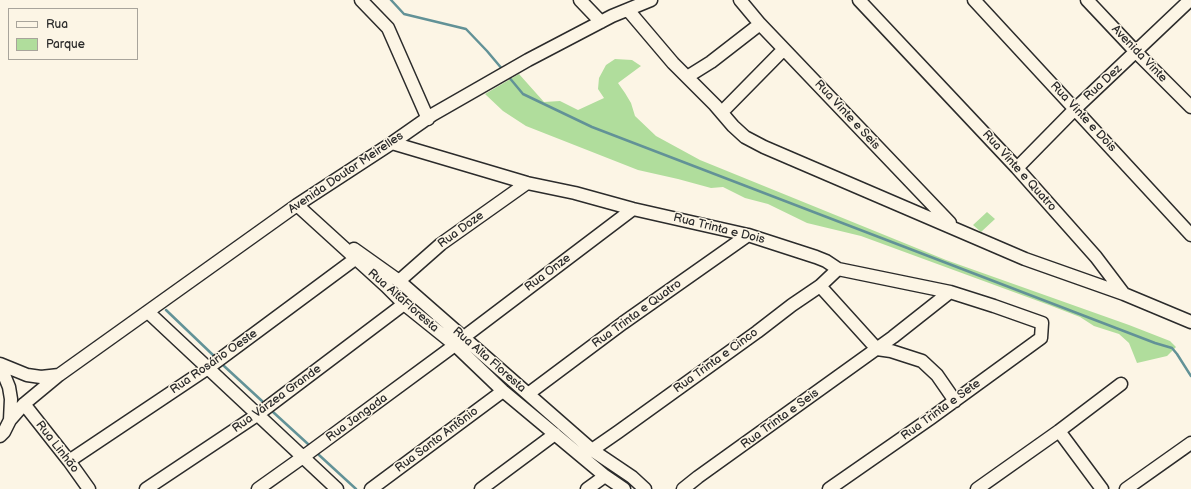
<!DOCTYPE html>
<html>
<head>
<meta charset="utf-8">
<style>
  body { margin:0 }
  #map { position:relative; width:1191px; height:489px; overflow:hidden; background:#fcf5e5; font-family:"Balsamiq Sans",sans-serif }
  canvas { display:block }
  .legend { position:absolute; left:8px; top:8px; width:130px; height:52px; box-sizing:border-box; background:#fcf5e5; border:1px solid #a8a49b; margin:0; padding:5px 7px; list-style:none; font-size:12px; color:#2b2b2b }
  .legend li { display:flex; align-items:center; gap:8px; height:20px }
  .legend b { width:20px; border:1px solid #a8a49b }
</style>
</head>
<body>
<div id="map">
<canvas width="1191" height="489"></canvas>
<ul class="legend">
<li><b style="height:5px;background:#fcf5e5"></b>Rua</li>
<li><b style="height:11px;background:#b0dd9c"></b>Parque</li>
</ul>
</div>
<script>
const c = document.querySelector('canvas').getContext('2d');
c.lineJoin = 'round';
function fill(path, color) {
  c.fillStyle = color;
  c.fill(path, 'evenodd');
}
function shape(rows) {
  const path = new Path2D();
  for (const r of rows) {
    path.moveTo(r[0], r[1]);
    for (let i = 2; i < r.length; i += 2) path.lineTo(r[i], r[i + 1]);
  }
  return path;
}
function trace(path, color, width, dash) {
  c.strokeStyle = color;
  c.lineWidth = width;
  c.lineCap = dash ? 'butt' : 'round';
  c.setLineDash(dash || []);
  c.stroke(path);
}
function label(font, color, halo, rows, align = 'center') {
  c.font = font + ' "Balsamiq Sans",sans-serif';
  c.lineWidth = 3;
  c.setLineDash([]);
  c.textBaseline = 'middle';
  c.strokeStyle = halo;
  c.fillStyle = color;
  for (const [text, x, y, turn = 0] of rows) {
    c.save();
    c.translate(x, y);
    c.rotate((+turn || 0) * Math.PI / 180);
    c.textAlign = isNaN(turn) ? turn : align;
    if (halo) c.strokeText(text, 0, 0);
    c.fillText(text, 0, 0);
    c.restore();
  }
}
const green = shape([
  [615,59,632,60,641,66,618,83,625,93,631,103,635,116,656,136,700,160,946,260,1129,325,1170,341,1176,347,1167,356,1137,363,1129,343,1119,334,1094,326,1080,317,1049,305,861,236,807,223,768,204,745,198,723,187,711,188,678,179,638,170,526,126,503,111,485,94,519,74,544,102,560,101,578,110,604,98,598,89,599,78,606,65],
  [987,212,995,219,981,232,973,225]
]);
const stream = shape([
  [391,0,404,14,466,29,487,51,503,70],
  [508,76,523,94,592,127,1155,343,1172,348,1177,354,1191,376],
  [166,310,213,355],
  [224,366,262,401],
  [273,412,308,444],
  [319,455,356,489]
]);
const minor = shape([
  [361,0,388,28,428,119],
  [580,0,601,22],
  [740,0,760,24,950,223],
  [859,0,1017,168,1096,257,1124,294,1191,322],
  [974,0,1191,235],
  [1087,0,1136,52,1191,107],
  [628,10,673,63,687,77,711,62,760,24],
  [687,77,715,105,733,126,745,137,764,147,1025,259,1124,294],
  [722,112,784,49],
  [392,143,527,183,575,193,633,209,748,235,816,257,826,261,838,269,950,292,994,306,1042,323,1041,338,931,418,829,489],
  [1017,168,1075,109,1190,0],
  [297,205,386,286,404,304,455,345,503,391,605,476,624,489],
  [354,249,399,281,592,450,632,477,645,489],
  [399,281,441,244,527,183],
  [820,286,877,349,891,351,922,361,937,375,955,401],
  [148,312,337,489],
  [464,337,633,209],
  [0,364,27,375,41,377,59,375],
  [0,365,9,387,11,399,10,420],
  [528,394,623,323,748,235],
  [24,404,69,461,89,489],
  [1059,431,1102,489],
  [0,436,4,432,10,420,24,404,59,375,297,205,392,143,432,115,528,60,612,16,651,0],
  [592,450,618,432,757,332,792,305,820,286,838,269],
  [69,461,208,368,355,259],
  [146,489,257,415,404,304],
  [258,489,303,457,455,345],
  [371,489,503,391],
  [481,489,555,434],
  [587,489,605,476],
  [683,489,698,477,893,337,950,292],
  [977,489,1059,431,1121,384],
  [1126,489,1191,443]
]);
const streetNames = [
  ["Avenida Vinte",1139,54,46],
  ["Rua Dez",1103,83,-43],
  ["Rua Vinte e Seis",847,115,47],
  ["Rua Vinte e Dois",1083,117,47],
  ["Rua Vinte e Quatro",1019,171,48],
  ["Avenida Doutor Meirelles",346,173,-34],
  ["Rua Trinta e Dois",719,229,14],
  ["Rua Doze",461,230,-36],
  ["Rua Onze",548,273,-37],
  ["Rua AltaFloresta",403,301,41],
  ["Rua Trinta e Quatro",637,314,-36],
  ["Rua Alta Floresta",489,360,41],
  ["Rua Trinta e Cinco",716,361,-36],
  ["Rua Rosário Oeste",214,362,-35],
  ["Rua Várzea Grande",277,399,-36],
  ["Rua Trinta e Sete",941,410,-36],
  ["Rua Jangada",357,418,-36],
  ["Rua Trinta e Seis",780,419,-36],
  ["Rua Santo Antônio",437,440,-37],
  ["Rua Linhão",57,447,52]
];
fill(green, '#b0dd9c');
trace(stream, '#629297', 2.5);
trace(minor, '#2b2b2b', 15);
trace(minor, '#fcf5e5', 12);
label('12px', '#2b2b2b', '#fcf5e5', streetNames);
</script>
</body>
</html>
